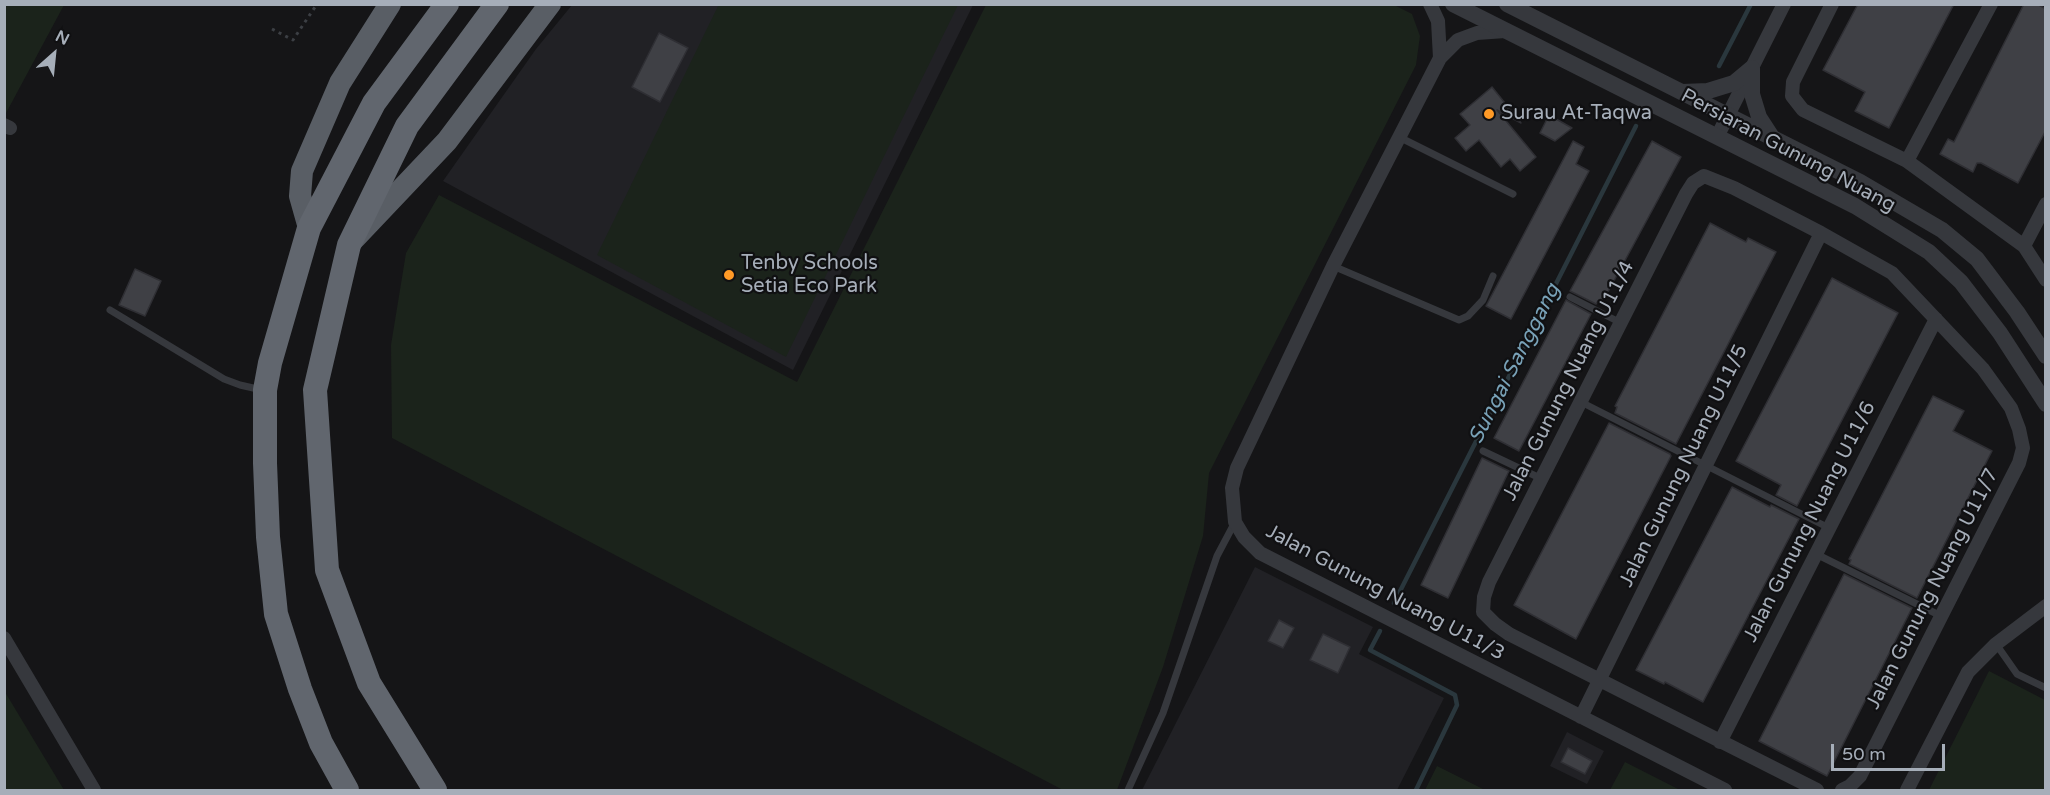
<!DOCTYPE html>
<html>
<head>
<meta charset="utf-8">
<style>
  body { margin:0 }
  #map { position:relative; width:2050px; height:795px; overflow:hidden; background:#151517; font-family:"Varela Round",sans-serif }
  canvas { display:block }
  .frame { position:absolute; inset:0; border:6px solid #a6aeb9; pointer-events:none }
  .north { position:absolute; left:24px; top:24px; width:60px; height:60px; -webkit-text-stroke:4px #101012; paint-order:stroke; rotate:27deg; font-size:16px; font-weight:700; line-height:24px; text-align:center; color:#a6aeb9 }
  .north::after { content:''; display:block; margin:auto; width:21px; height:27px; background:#a6aeb9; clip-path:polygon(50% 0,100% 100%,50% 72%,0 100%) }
  .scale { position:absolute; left:1831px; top:744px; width:114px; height:27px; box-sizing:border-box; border:3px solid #a6aeb9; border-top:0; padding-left:8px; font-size:18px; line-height:21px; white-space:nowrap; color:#a6aeb9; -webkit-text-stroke:4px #101012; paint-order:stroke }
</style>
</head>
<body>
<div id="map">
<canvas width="2050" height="795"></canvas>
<div class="frame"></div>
<div class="north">N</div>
<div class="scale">50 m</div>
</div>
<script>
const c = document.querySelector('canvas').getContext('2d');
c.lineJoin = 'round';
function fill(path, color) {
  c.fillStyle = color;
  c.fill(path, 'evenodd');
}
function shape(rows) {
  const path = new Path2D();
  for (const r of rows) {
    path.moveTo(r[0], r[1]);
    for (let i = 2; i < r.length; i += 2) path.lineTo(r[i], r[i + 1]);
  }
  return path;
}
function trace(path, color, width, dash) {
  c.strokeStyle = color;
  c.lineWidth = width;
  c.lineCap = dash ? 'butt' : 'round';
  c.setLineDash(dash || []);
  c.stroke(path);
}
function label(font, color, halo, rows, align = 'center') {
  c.font = font + ' "Varela Round",sans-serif';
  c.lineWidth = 4.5;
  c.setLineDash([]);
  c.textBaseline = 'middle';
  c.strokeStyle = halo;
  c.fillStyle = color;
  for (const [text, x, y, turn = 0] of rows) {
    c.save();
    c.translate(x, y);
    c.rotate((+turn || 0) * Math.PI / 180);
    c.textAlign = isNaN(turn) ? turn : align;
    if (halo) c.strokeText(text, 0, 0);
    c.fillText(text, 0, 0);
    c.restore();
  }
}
const built = shape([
  [572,5,973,5,793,370,443,181,536,49],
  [1255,567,1373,627,1359,654,1444,698,1397,790,1142,790],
  [1567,732,1604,751,1587,784,1550,766]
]);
const green = shape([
  [719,4,958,5,786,357,597,255],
  [4,5,64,5,5,115,4,115],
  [1394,5,1412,14,1420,36,1416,65,1209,473,1203,536,1163,667,1117,790,1063,790,392,438,391,345,406,253,439,195,797,382,986,5],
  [1989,671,2045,700,2045,790,1929,790],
  [4,692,5,692,64,790,5,790],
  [1625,762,1680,790,1610,790],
  [1437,766,1485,790,1425,790]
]);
const stream = shape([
  [1719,66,1751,4],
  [1394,603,1636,126],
  [1380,631,1370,650,1455,695,1457,705,1416,790]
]);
const building = shape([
  [1858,4,1954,4,1889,128,1855,111,1865,92,1823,70,1858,4],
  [2024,4,2037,4,2046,9,2046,130,2018,183,1981,163,1977,163,1973,172,1940,154,1948,139,1954,142,2024,4],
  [659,33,688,48,660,102,632,87,659,33],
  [1492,87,1521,123,1497,110,1536,157,1520,171,1510,159,1501,167,1479,140,1466,151,1455,138,1470,125,1460,114,1492,87],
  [1549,115,1572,128,1555,141,1540,133,1549,115],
  [1573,141,1584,147,1576,164,1589,171,1511,319,1486,306,1573,141],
  [1652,141,1681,157,1602,303,1598,301,1596,304,1570,291,1652,141],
  [1710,223,1746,242,1748,238,1776,252,1676,444,1615,413,1617,407,1615,406,1710,223],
  [135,269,161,281,145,316,119,305,135,269],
  [1832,278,1898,313,1797,506,1776,495,1781,485,1736,461,1832,278],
  [1566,300,1591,314,1519,451,1494,438,1566,300],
  [1933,396,1964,411,1953,431,1992,451,1917,598,1849,564,1851,560,1849,559,1933,396],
  [1609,423,1670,454,1671,456,1576,639,1514,605,1609,423],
  [1482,458,1509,471,1448,598,1421,585,1482,458],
  [1732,487,1770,507,1771,505,1799,519,1703,702,1665,682,1664,684,1636,670,1732,487],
  [1844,574,1912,608,1827,776,1759,741,1844,574],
  [1279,620,1294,628,1283,648,1268,641,1279,620],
  [1323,634,1350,647,1338,673,1310,660,1323,634],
  [1568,748,1592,761,1585,774,1561,762,1568,748]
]);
const path = shape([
  [272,29,293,40,317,4]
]);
const service = shape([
  [1399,137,1513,194],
  [1333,266,1459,320,1468,316,1483,300,1493,276],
  [1570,297,1621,323],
  [110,310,224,379,240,385,262,390],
  [1581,402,1829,528],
  [1483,451,1542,479],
  [1816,554,1941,616],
  [1996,644,2017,674,2046,688],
  [1128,790,1163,713,1217,556,1235,522]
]);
const minor = shape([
  [1430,4,1438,21,1440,58],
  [1832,4,1793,82,1792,96,1803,110,1907,161,2024,246,2046,280],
  [1505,31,1477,33,1458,40,1440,58,1333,266,1237,468,1232,488,1235,522,1244,537,1260,553,1725,790],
  [4,125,10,128],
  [1717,137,1784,4],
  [1907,161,1991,4],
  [2024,246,2046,204],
  [4,638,94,790],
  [1581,717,1821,233],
  [1720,742,1936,319],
  [1817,790,1509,634,1495,624,1483,612,1484,597,1489,582,1686,194,1693,183,1704,176,1734,188,1821,233,1892,273,1983,369,2011,408,2019,429,2023,448,2019,463,1860,776,1850,786,1842,790],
  [1907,790,1968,672,1996,644,2046,606]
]);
const tertiary = shape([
  [1453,4,1855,206,1929,252,1961,282,2000,333,2046,404],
  [1507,4,1860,182,1942,230,1977,259,2017,312,2046,356],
  [1752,68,1752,94,1759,117,1772,137],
  [1682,92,1708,91,1734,83,1752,68]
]);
const trunk = shape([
  [309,228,300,196,302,171,340,83,390,4],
  [355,238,447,141,550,4]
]);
const motorway = shape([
  [347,790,321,743,300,689,276,614,268,537,265,463,265,390,270,363,309,228,374,103,447,4],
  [435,790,369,683,327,570,315,390,349,245,407,126,497,4]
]);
const markers = [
  [1489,114,6,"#ff9a26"],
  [729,275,6,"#ff9a26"]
];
const poiNames = [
  ["Surau At-Taqwa",1501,114],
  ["Tenby Schools",741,264],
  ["Setia Eco Park",741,287]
];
const streetNames = [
  ["Persiaran Gunung Nuang",1788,151,28],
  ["Jalan Gunung Nuang U11/4",1569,381,-63],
  ["Jalan Gunung Nuang U11/5",1684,466,-64],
  ["Jalan Gunung Nuang U11/6",1810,522,-63],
  ["Jalan Gunung Nuang U11/7",1933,589,-63],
  ["Jalan Gunung Nuang U11/3",1385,593,28]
];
const waterNames = [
  ["Sungai Sanggang",1515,364,-63]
];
fill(built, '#212125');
fill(green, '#1b231b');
trace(stream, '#2a373d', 4.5);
fill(building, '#3f4045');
trace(building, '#2f2f34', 1.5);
trace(path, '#3c3f44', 3, [3, 4.5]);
trace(service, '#36383d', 7);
trace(minor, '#36383d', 14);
trace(tertiary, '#36383d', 16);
trace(trunk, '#595e65', 22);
trace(motorway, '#61666e', 24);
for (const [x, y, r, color] of markers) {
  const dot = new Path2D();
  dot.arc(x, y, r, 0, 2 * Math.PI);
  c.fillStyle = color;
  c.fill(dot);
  trace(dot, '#101012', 2);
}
label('20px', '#a6aeb9', '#101012', poiNames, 'left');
label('20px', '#a6aeb9', '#101012', streetNames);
label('italic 21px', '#79a2b8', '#101012', waterNames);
</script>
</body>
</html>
